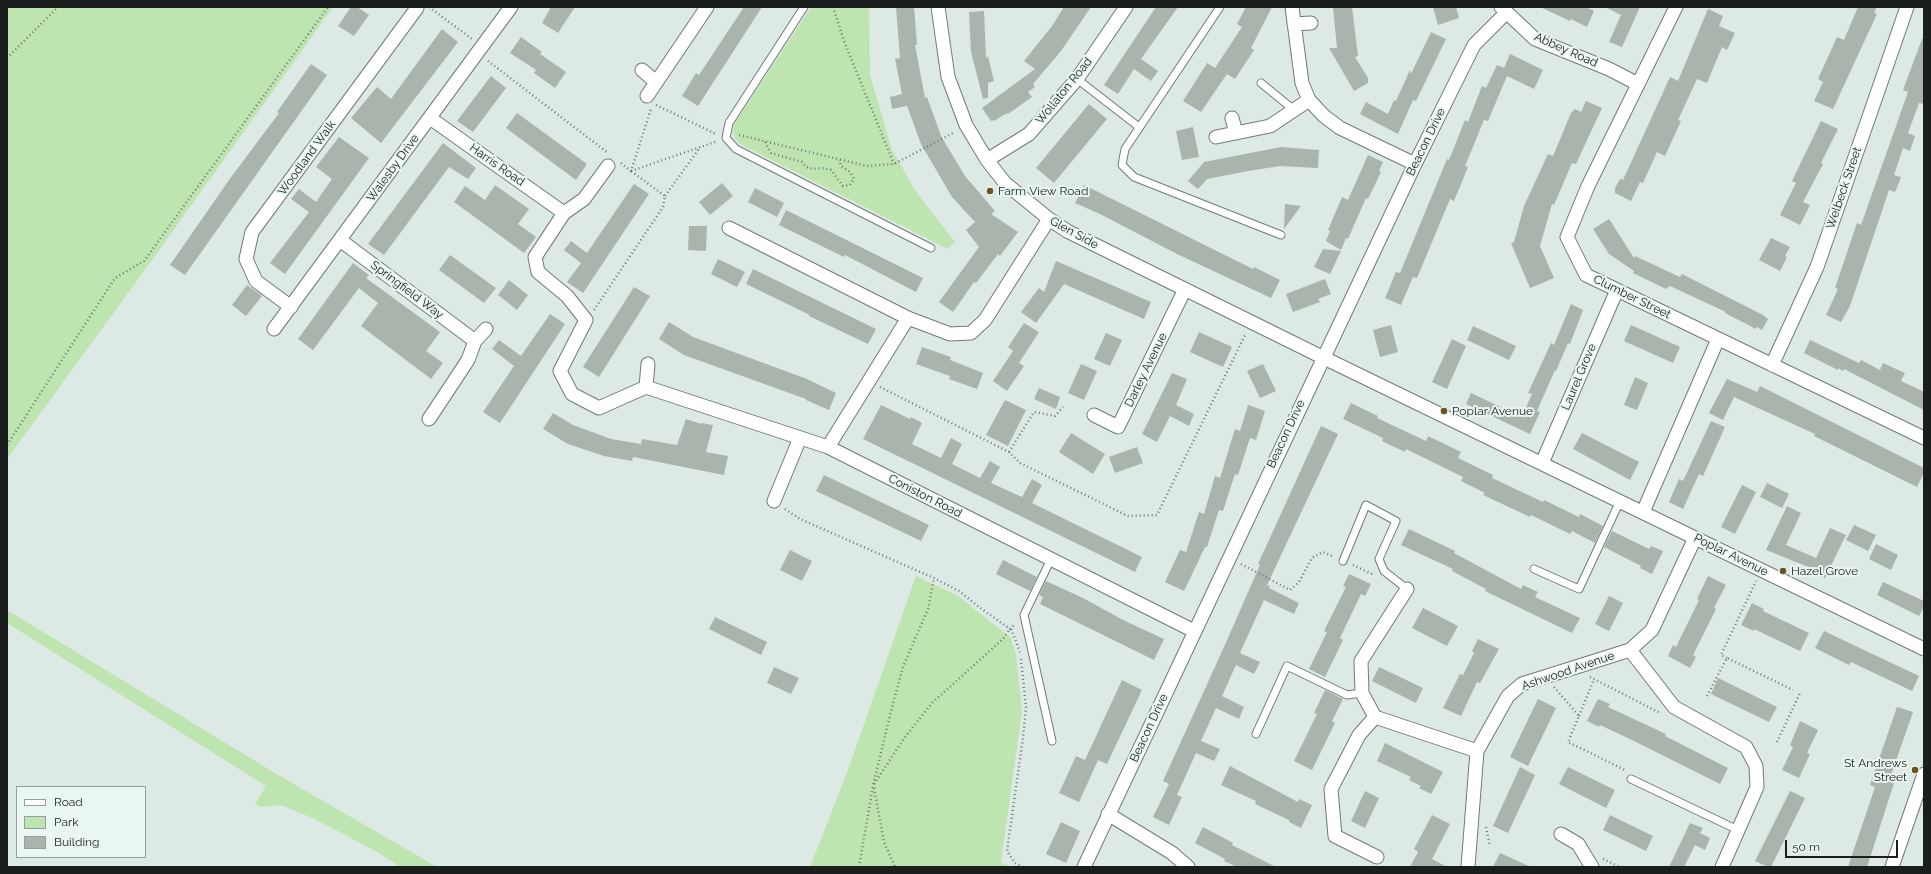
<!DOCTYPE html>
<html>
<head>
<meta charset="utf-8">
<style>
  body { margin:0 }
  #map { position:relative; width:1931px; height:874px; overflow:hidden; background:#dce9e5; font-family:Raleway,sans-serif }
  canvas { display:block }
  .frame { position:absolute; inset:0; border:8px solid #1a1e1d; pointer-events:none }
  .legend { position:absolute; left:16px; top:786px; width:130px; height:72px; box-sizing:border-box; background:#e9f6f2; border:1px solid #96a09d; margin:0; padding:5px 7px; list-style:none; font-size:12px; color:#1a1e1d }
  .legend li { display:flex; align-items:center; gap:8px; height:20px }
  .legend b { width:20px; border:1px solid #96a09d }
  .scale { position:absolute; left:1785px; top:840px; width:113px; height:18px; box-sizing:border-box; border:2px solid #1a1e1d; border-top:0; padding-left:5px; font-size:12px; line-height:14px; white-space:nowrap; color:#1a1e1d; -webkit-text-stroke:3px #e9f6f2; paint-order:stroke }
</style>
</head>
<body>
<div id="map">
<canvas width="1931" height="874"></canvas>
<div class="frame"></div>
<ul class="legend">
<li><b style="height:5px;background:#fff"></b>Road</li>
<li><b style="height:11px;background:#bee4b0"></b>Park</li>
<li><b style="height:11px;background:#a9b4ad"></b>Building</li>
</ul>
<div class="scale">50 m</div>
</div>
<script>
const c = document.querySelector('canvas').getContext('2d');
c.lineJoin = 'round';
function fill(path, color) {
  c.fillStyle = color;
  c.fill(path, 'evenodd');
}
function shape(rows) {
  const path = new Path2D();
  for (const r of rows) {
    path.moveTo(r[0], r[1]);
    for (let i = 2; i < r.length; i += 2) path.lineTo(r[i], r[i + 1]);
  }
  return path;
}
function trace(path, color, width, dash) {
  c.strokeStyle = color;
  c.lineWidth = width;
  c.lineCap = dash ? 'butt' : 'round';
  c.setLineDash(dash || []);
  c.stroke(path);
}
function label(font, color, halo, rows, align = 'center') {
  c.font = font + ' Raleway,sans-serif';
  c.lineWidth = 4;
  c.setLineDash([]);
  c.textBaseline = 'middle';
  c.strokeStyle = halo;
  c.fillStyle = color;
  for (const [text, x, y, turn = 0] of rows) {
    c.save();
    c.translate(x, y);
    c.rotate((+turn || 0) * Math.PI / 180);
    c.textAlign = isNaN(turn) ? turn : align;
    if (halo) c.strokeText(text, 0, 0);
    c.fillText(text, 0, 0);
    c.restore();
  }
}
const green = shape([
  [7,7,333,7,147,267,7,459],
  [811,7,869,7,870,75,892,150,916,192,955,242,948,249,742,145,735,139,733,131,734,125],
  [916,576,958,596,1011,638,1016,655,1022,711,1001,862,1011,867,810,867,848,770],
  [7,610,275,773,437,867,400,867,379,853,315,819,281,805,261,807,255,804,266,786,7,623]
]);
const building = shape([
  [351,7,357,7,369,15,354,36,338,26],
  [551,7,575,7,558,33,542,23],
  [744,7,762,7,698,106,682,96,696,73,699,75],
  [896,7,914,7,917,45,915,45,925,98,927,97,941,136,965,176,995,211,991,214,1018,232,1000,256,998,254,976,283,974,282,953,312,939,302,979,247,966,230,975,222,952,197,921,144,907,106,892,109,890,97,902,94,895,59,900,58],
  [1064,7,1091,7,1061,51,1033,84,1035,87,1028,92,1032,97,1008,114,1007,113,994,121,993,120,991,121,982,108,1035,69,1024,61,1052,26],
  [1156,7,1178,7,1141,59,1158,71,1151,81,1134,69,1118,94,1104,85],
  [1246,7,1272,7,1251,48,1254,50,1235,79,1227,74,1201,112,1183,101,1207,63,1215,68,1242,27,1237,24],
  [1333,7,1352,7,1358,56,1355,57,1368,78,1368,83,1354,91,1329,48,1337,48],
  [1433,7,1456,7,1459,18,1438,25],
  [1540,7,1586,7,1594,11,1587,27,1571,19,1570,21],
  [1605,7,1640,7,1622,47,1609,42,1621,15],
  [1858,7,1877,7,1874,13,1877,14,1833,109,1814,101,1823,82,1818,79,1837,37,1844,40],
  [1708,9,1723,16,1719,26,1735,33,1727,50,1722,47,1707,83,1697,79,1678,120,1681,121,1665,156,1657,152,1643,183,1640,182,1631,201,1615,193,1615,188,1620,179,1623,180,1670,77,1678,81],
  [984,11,986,58,988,56,994,81,988,83,988,98,983,99,971,52,969,12],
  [442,29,458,42,381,143,351,118,377,87,391,99],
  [1431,32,1446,39,1416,101,1413,100,1398,134,1360,114,1366,102,1388,114,1394,100,1396,101,1410,70,1411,74],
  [521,37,542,52,540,54,566,72,555,88,534,73,536,70,510,53],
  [1922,39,1924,39,1924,104,1919,103,1908,133,1915,136,1910,151,1903,148,1894,175,1901,177,1895,192,1889,190,1850,306,1841,322,1826,315,1838,289,1835,288,1857,223,1861,225,1908,92,1903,90],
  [1510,54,1543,70,1534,89,1507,76,1488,121,1484,120,1465,166,1468,167,1454,201,1450,199,1417,278,1413,277,1401,305,1385,298,1396,272,1400,273,1447,159,1449,160,1465,120,1468,122,1482,86,1486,88,1497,65,1504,68],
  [311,64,327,75,185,275,170,265,229,180,279,113,277,112],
  [491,76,506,88,473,132,457,121],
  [1586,101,1602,108,1576,164,1572,163,1554,205,1552,204,1540,246,1554,278,1530,288,1511,243,1514,242,1524,206,1548,154,1553,156,1571,113,1575,109,1581,112],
  [1089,104,1107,119,1054,183,1036,168],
  [517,113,587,164,576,180,506,128],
  [1821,121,1838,129,1821,163,1823,164,1803,202,1810,205,1800,225,1780,215,1796,183,1792,181],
  [1193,127,1199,157,1182,160,1176,131],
  [339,137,369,158,285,274,270,263,309,212,291,199,299,189,316,202,332,179,316,167],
  [443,143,476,168,468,179,449,167,384,255,368,244],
  [1281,147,1319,150,1318,168,1280,166,1248,171,1207,179,1198,189,1188,181,1204,162],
  [1368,155,1383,162,1379,171,1381,172,1368,199,1366,198,1348,239,1346,238,1341,250,1326,241,1330,231,1328,230,1342,197,1348,200],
  [722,183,733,196,710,215,699,202],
  [634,184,649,194,583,293,567,282,581,263,564,250,571,241,587,253],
  [495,185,529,209,518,224,536,237,524,253,454,202,465,186,485,200],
  [1084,185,1253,269,1254,267,1280,280,1271,298,1177,254,1100,214,1075,203],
  [755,188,784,203,777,217,748,202],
  [1285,204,1301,206,1284,229],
  [786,210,923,278,916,292,845,255,844,257,779,225],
  [1609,219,1634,258,1635,256,1680,277,1682,274,1763,315,1768,319,1762,330,1757,327,1756,329,1725,313,1726,312,1670,286,1666,289,1633,273,1634,271,1609,254,1593,229],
  [689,226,707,226,706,251,688,250],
  [1771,238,1790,247,1785,256,1787,257,1780,271,1759,260],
  [1323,249,1341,251,1330,274,1314,267],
  [450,255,496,288,484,303,439,270],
  [718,259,745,272,737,287,711,274],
  [1056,261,1151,302,1144,319,1064,284,1036,323,1021,312,1039,288,1044,292],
  [353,263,369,275,366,278,440,332,426,351,443,363,431,379,361,326,378,303,359,288,313,350,298,339],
  [753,269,876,329,868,344,809,316,810,315,746,284],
  [1325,279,1331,294,1318,299,1320,302,1293,312,1286,294],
  [509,280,528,295,517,310,498,295],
  [247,285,262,296,246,316,232,305],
  [634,287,650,296,599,377,583,367],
  [1571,304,1583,310,1570,344,1568,343,1556,371,1555,370,1537,411,1540,412,1530,434,1466,404,1471,393,1522,417,1532,394,1528,393,1551,343,1554,345],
  [550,314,565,324,500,423,483,412,514,366,492,349,499,340,521,356],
  [669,322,693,337,807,379,836,393,829,410,806,400,806,399,684,355,659,339],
  [1024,323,1039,332,1019,363,1024,366,1007,391,993,381,1013,351,1008,347],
  [1391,325,1398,352,1380,357,1373,330],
  [1631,325,1680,347,1673,363,1624,341],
  [1473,326,1516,346,1509,360,1467,340],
  [1199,332,1232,347,1223,367,1190,352],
  [1106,333,1122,340,1110,366,1094,359],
  [1452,339,1466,346,1447,389,1432,382],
  [1810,340,1859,363,1861,360,1880,370,1883,363,1905,373,1901,381,1924,392,1924,410,1844,369,1843,371,1838,368,1838,370,1804,353],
  [922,347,951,357,950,360,983,373,977,389,949,379,950,376,916,364],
  [1081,364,1097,371,1084,400,1068,393],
  [1263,364,1276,391,1260,398,1247,371],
  [1172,373,1187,379,1176,405,1194,414,1189,426,1170,416,1157,442,1142,434],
  [1635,377,1648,383,1637,410,1624,405],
  [1727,379,1757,392,1760,386,1924,468,1924,472,1917,487,1814,436,1815,434,1734,397,1723,420,1709,413],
  [1039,388,1060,397,1056,409,1034,399],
  [1005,400,1026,410,1008,446,986,435],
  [1351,403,1378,416,1377,418,1426,441,1428,436,1461,452,1458,458,1493,475,1492,478,1543,502,1544,500,1579,517,1580,514,1603,526,1595,543,1572,531,1570,534,1531,515,1530,517,1483,495,1485,493,1461,481,1463,477,1406,449,1405,452,1382,441,1383,438,1343,419],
  [881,405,910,419,911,417,922,423,912,444,941,458,951,438,962,444,952,464,980,478,990,461,1000,467,991,483,1022,497,1032,479,1042,485,1032,503,1142,557,1135,572,863,439],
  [1248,405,1265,411,1256,440,1250,438,1238,475,1235,474,1223,511,1219,510,1207,547,1205,547,1184,591,1165,582,1180,550,1186,552,1199,512,1204,514,1215,476,1220,478,1235,429,1240,431],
  [553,413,573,425,611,439,641,444,642,439,677,445,686,419,701,424,701,423,713,425,706,452,728,456,724,475,633,457,632,461,604,456,568,444,543,429],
  [1711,421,1725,427,1703,476,1699,474,1683,509,1669,502,1679,479,1683,481],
  [1321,426,1338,434,1267,585,1270,586,1269,588,1299,603,1294,614,1264,600,1240,653,1260,662,1254,674,1236,665,1222,696,1244,707,1239,719,1216,708,1201,741,1220,749,1214,761,1196,753,1177,795,1182,797,1169,825,1153,817,1169,784,1163,781,1224,647,1260,565,1258,564],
  [1071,433,1105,454,1093,474,1059,452],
  [1582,433,1639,462,1630,480,1573,449],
  [1137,447,1143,463,1115,473,1109,457],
  [824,475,929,525,921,541,816,491],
  [1767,483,1789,494,1782,508,1760,497],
  [1742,485,1756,492,1735,534,1721,527],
  [1787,506,1801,513,1786,545,1816,558,1830,528,1846,535,1825,578,1810,571,1811,568,1766,550],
  [1854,525,1876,535,1868,551,1846,540],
  [1409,529,1455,551,1454,553,1521,589,1523,585,1538,592,1535,597,1580,618,1572,633,1485,591,1486,589,1452,571,1453,569,1401,545],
  [1612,531,1649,549,1651,546,1663,551,1652,574,1640,568,1641,566,1604,547],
  [1876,544,1898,555,1891,570,1869,559],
  [790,550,812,561,802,581,780,570],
  [1003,560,1037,577,1030,591,996,574],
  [1349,574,1371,584,1365,596,1361,594,1340,638,1343,640,1325,677,1309,669,1327,632,1324,631,1346,587,1343,586],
  [1708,576,1726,585,1714,608,1716,609,1693,655,1696,657,1690,668,1668,656,1673,645,1676,647,1699,600,1697,599],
  [1046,581,1083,598,1123,620,1164,639,1154,660,1040,604,1043,597,1039,595],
  [1883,582,1924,601,1924,606,1919,616,1877,595],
  [1609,596,1623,603,1609,631,1595,624],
  [1752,603,1764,609,1763,611,1809,633,1800,651,1754,629,1754,631,1741,625],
  [1423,608,1458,626,1447,646,1412,628],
  [715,617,767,642,761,655,709,629],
  [1824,631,1919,676,1912,691,1851,662,1849,665,1815,648],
  [1478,639,1499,649,1480,683,1477,682,1461,716,1443,708,1460,674,1463,675,1474,653,1472,651],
  [774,667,799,678,791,694,767,683],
  [1379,667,1423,688,1416,703,1372,681],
  [1718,678,1777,707,1769,722,1711,694],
  [1122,680,1142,690,1107,764,1098,760,1079,802,1059,793,1076,756,1085,760],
  [1325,690,1343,699,1332,721,1335,723,1312,770,1294,761,1317,714,1314,713],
  [1538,699,1556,708,1528,766,1510,757],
  [1598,699,1610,704,1608,707,1666,734,1665,736,1728,768,1720,784,1634,741,1600,725,1599,727,1587,721],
  [1897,707,1913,712,1891,775,1896,777,1867,867,1848,867,1875,787,1870,785],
  [1800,721,1818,730,1807,753,1810,754,1799,778,1782,770,1793,747,1790,745],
  [1385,743,1443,772,1431,794,1419,788,1421,786,1409,780,1411,777,1377,761],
  [1230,766,1298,802,1299,799,1312,805,1301,828,1289,822,1289,820,1255,804,1256,801,1221,785],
  [1520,767,1535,775,1508,833,1493,826],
  [1568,767,1615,790,1606,808,1559,784],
  [1365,791,1379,798,1365,828,1351,821],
  [1790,791,1805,798,1771,867,1768,867,1755,861],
  [1432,815,1450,824,1432,859,1447,867,1410,867,1418,852,1414,849],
  [1610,815,1653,836,1646,851,1603,830],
  [1061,822,1080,831,1066,863,1046,854],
  [1690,823,1703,828,1700,833,1710,838,1705,850,1695,845,1684,867,1669,867],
  [1203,827,1233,843,1232,845,1276,867,1237,867,1224,861,1225,859,1195,843],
  [1500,853,1531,867,1493,867]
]);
const path = shape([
  [429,7,472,39],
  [833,7,844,41,894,164],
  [7,58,58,7],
  [488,61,608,153],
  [656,105,716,134],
  [739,135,867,166,894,164,955,132],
  [765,142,771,153,802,162,806,167,813,169,824,168,831,170,843,186,850,185,854,179,850,172,841,166,839,160],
  [621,163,631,171,651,109],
  [631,171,718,141],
  [665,196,699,149],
  [594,310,663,207,665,196,631,171],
  [880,387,1009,452,1020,463,1128,516,1157,515,1246,333],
  [7,445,115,278,144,261,328,7],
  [1009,452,1034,412,1055,416,1063,407],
  [785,509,800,519,934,578,959,591,979,607,1010,629,1015,624],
  [1241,564,1290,590,1299,582,1312,558,1323,552,1334,557],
  [1353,565,1374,575],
  [1011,629,1020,652],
  [1727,658,1721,655,1756,581],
  [1021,659,1026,707,1023,738,1007,851,1015,863,1023,867],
  [1590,677,1660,713],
  [1554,687,1579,716,1568,742,1625,770],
  [1707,696,1727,658,1793,690],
  [1579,716,1594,679],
  [1777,742,1800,693],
  [874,784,905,737,932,703,1003,639,1010,629],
  [874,788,884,842,895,867],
  [1486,827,1490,846],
  [1603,859,1620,867],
  [859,867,873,786,891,711,903,667,928,609,934,578]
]);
const service = shape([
  [804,7,729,123,726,138,736,149,931,248],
  [1220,7,1125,149,1122,165,1134,177,1281,235],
  [1077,79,1139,127],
  [1261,83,1294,110],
  [1051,559,1024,615,1052,741],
  [1343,561,1366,505,1396,521,1379,559,1384,571,1407,589],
  [1534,569,1579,589,1620,501],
  [1256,734,1287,666,1347,695,1362,693],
  [1631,779,1738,830]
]);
const minor = shape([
  [938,7,948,77,966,125,987,160,1005,183,1049,219,1067,231,1322,357,1924,649],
  [1292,7,1302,83,1309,100,1324,116,1340,128,1415,164],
  [1501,7,1535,39,1609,69,1638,84],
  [1676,7,1588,186,1567,237,1586,275,1924,438],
  [1294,24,1311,23],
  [642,70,656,82],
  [647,96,707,7],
  [430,118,564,213],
  [1232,118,1236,133],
  [1216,137,1270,126,1309,100],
  [987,160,1029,134,1077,79,1126,7],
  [608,166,584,199,564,213,535,257,538,272,567,296,586,320,560,371,572,394,599,408,646,387],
  [729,228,908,318,950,334,971,333,985,320,1049,219],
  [340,240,475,341,468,360,429,419],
  [291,307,256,281,246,259,252,232,417,8],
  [274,329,511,7],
  [475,341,486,329],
  [1772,365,1817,267,1907,7],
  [646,387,828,447,1194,631],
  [646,387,648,364],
  [1094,415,1118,427,1185,289],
  [828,447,908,318],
  [1542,463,1617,290],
  [774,501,800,438],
  [1643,512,1718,339],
  [1630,650,1674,707,1746,747,1756,766,1757,787,1722,867],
  [1375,717,1362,693,1361,661,1407,589],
  [1108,814,1172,853,1188,867],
  [1561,834,1578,844,1592,867],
  [1377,857,1335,836,1331,789,1359,735,1375,717,1477,751],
  [1084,867,1415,164,1474,45,1506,13],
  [1468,867,1477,751,1508,696,1522,684,1630,650,1652,630,1695,538],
  [1892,867,1924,774]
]);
const markers = [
  [990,191,4,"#6c5223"],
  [1444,411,4,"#6c5223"],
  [1783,571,4,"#6c5223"],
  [1915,770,4,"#6c5223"]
];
const streetNames = [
  ["Abbey Road",1566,50,24],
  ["Wollaton Road",1064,91,-51],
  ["Beacon Drive",1426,142,-64],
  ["Woodland Walk",307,158,-54],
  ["Harris Road",497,165,35],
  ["Walesby Drive",393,168,-54],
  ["Welbeck Street",1844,188,-71],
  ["Glen Side",1074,233,29],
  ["Springfield Way",407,290,37],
  ["Clumber Street",1632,297,26],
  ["Darley Avenue",1146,370,-64],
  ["Laurel Grove",1579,377,-67],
  ["Beacon Drive",1286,434,-65],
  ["Coniston Road",925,496,27],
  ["Poplar Avenue",1731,555,26],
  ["Ashwood Avenue",1568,671,-19],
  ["Beacon Drive",1149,728,-65]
];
const poiNames = [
  ["Farm View Road",998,191],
  ["Poplar Avenue",1452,411],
  ["Hazel Grove",1791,571],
  ["St Andrews",1907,763,"right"],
  ["Street",1907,777,"right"]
];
fill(green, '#bee4b0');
fill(building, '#a9b4ad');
trace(service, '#6f7b77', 9);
trace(minor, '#6f7b77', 15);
trace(path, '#737b79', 2.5, [1, 3]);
trace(service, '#fff', 7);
trace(minor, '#fff', 13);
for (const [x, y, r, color] of markers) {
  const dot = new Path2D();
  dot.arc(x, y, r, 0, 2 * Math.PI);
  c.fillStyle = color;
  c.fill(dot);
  trace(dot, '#e9f6f2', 1.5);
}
label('12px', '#1a1e1d', '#e9f6f2', streetNames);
label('12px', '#1a1e1d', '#e9f6f2', poiNames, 'left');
</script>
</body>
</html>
